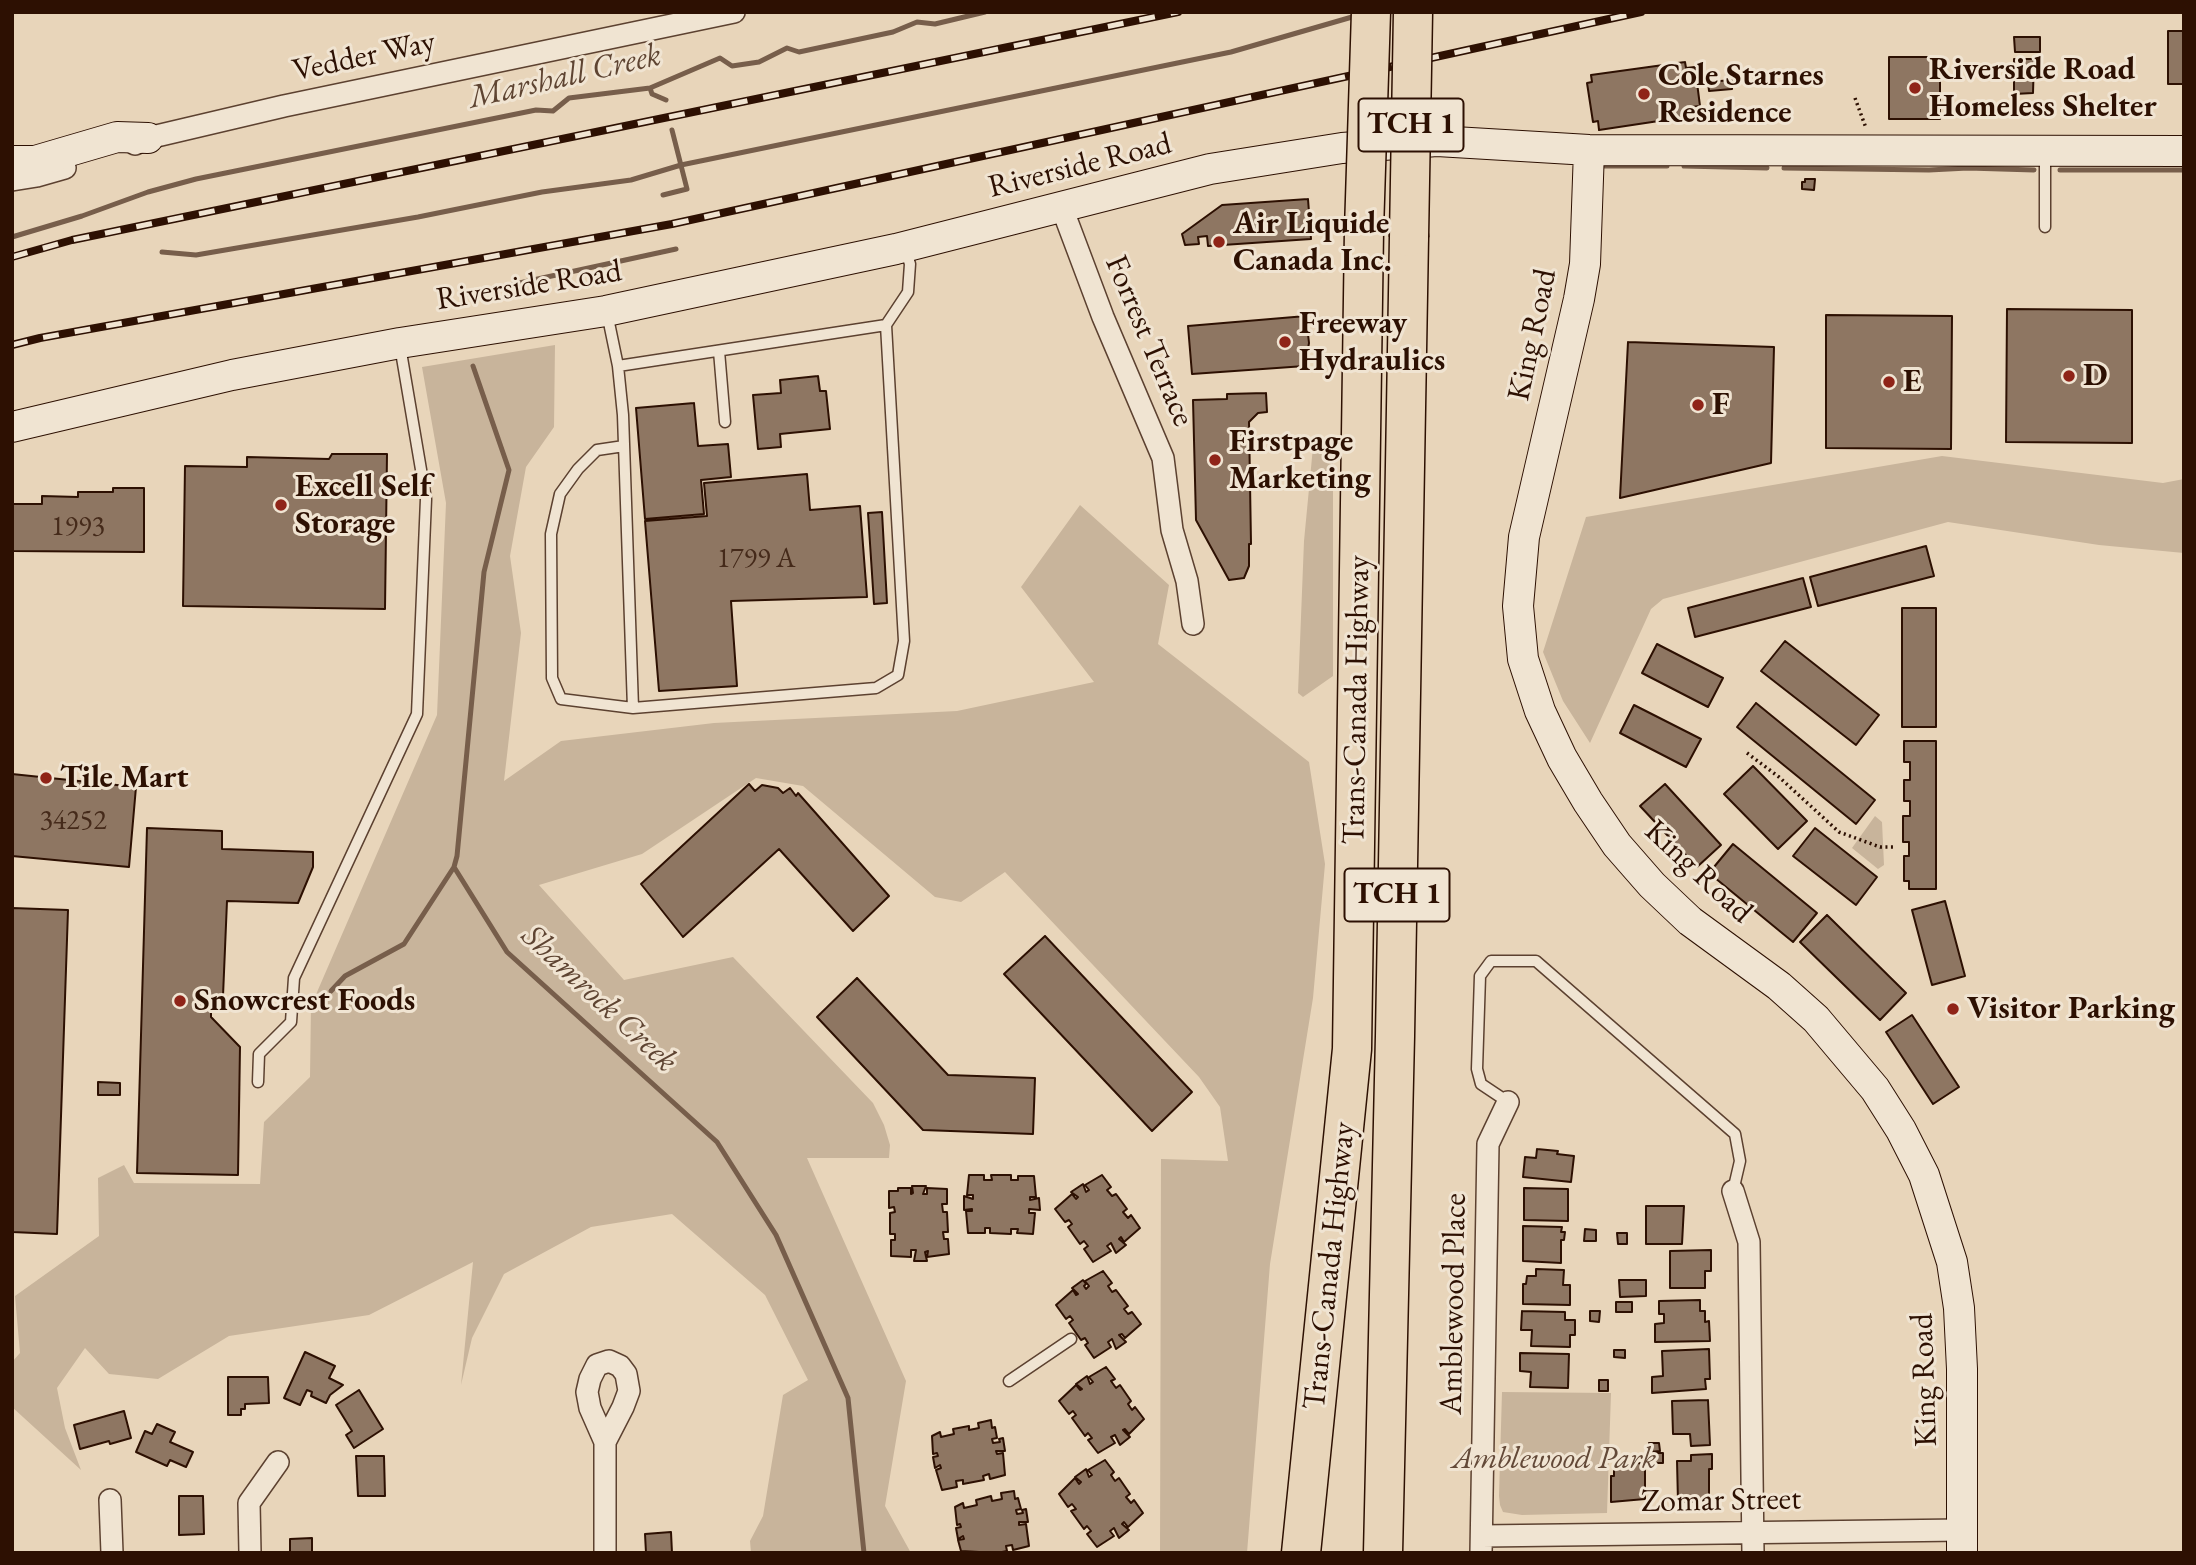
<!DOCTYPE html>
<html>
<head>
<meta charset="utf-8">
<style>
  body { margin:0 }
  #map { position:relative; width:2196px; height:1565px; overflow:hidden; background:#e8d5ba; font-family:"EB Garamond",serif }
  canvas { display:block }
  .frame { position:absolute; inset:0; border:14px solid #2d1002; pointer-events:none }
</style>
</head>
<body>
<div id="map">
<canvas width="2196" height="1565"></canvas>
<div class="frame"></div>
</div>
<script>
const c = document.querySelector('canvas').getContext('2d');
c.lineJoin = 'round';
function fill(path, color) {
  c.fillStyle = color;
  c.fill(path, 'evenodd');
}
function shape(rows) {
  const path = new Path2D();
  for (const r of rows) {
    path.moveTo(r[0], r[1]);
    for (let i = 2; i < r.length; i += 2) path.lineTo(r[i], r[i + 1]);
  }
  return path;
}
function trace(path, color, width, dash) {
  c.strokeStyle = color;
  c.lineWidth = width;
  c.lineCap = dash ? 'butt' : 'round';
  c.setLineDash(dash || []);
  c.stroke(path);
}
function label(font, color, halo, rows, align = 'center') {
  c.font = font + ' "EB Garamond",serif';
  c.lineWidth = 6;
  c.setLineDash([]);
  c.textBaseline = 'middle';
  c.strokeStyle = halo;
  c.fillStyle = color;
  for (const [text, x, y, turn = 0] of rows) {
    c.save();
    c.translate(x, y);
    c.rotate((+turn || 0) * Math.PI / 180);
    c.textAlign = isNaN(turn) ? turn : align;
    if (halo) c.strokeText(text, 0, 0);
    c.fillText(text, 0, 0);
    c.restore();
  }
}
const green = shape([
  [555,345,554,427,526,467,510,556,521,633,504,781,561,741,714,723,957,711,1094,682,1021,587,1080,505,1169,585,1158,644,1309,762,1325,864,1313,998,1270,1264,1247,1553,1160,1553,1161,1159,1228,1161,1220,1107,1199,1077,1005,872,961,902,935,897,803,786,756,778,642,854,539,885,624,980,733,957,873,1103,884,1125,890,1145,889,1158,807,1158,906,1381,885,1506,911,1553,751,1553,750,1541,763,1516,783,1395,808,1380,765,1295,672,1214,591,1227,504,1274,472,1338,461,1385,473,1262,369,1315,229,1336,158,1379,109,1374,85,1348,57,1388,65,1428,81,1470,12,1407,12,1362,20,1353,15,1296,99,1236,98,1178,124,1165,134,1183,260,1184,264,1122,310,1077,311,1006,437,715,446,503,422,367],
  [1313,447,1333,448,1333,676,1303,697,1298,693,1304,541],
  [1942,456,2163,483,2184,479,2184,553,2099,545,1948,522,1663,599,1651,609,1590,743,1563,701,1543,652,1586,517],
  [1875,816,1882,822,1884,865,1878,869,1852,848],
  [1502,1392,1611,1393,1607,1513,1522,1515,1503,1512,1500,1505,1499,1496]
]);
const stream = shape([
  [650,88,652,94,666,100],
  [1599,166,1667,166],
  [1684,166,1767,168],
  [1784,168,1929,170,1968,168,2034,170],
  [2060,170,2184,170],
  [663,195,687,189,672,130],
  [12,237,82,216,148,192,196,179,536,110,553,111,569,98,650,88,720,58,732,66,759,62,787,48,799,52,893,32,917,22,935,24,985,12],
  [162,252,196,255,418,217,542,192,631,180,681,165,1231,52,1359,15],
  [464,295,676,249],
  [454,867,507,952,717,1142,776,1235,848,1398,864,1553],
  [331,991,345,976,404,944,454,867,457,856,484,572,509,470,473,366]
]);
const building = shape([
  [2168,31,2184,31,2184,84,2168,84,2168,31],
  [2014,37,2040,37,2040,52,2015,52,2014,37],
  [1889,57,1940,57,1940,119,1889,119,1889,57],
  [2014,59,2034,59,2033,93,2014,94,2014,59],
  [1685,62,1686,68,1695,67,1700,106,1691,107,1692,116,1599,130,1598,121,1593,122,1587,83,1592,82,1591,75,1685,62],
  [1732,80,1732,89,1709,91,1708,82,1732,80],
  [1805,179,1815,179,1814,190,1802,189,1802,182,1805,182,1805,179],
  [1308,199,1311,239,1208,246,1207,236,1198,237,1199,244,1185,245,1182,234,1222,205,1308,199],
  [2007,309,2132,310,2132,443,2006,442,2007,309],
  [1826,315,1952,316,1951,449,1826,448,1826,315],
  [1306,316,1309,343,1305,366,1192,374,1188,326,1306,316],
  [1628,342,1774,347,1771,463,1620,498,1628,342],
  [818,376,820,391,826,391,830,429,780,434,781,447,758,449,753,395,781,393,780,380,818,376],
  [1266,393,1267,412,1258,413,1249,422,1251,544,1249,544,1249,566,1244,578,1229,580,1196,520,1193,400,1227,399,1227,394,1266,393],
  [694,403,698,446,728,444,731,477,701,480,704,514,645,519,636,408,694,403],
  [332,454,387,454,385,609,183,606,185,466,247,467,247,457,329,459,332,454],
  [807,474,810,510,860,506,867,597,731,601,737,686,659,691,645,521,707,516,704,483,807,474],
  [113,488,144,488,144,552,12,551,12,504,42,504,42,496,78,497,78,492,113,492,113,488],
  [882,512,887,603,874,604,868,513,882,512],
  [1926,546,1934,576,1818,606,1810,577,1926,546],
  [1803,578,1811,607,1695,637,1688,608,1803,578],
  [1902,608,1936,608,1936,727,1902,727,1902,608],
  [1785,641,1879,715,1856,745,1761,671,1785,641],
  [1657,644,1723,678,1708,707,1642,673,1657,644],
  [1756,703,1875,800,1856,824,1737,727,1756,703],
  [1634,705,1701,739,1686,767,1620,733,1634,705],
  [1904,741,1936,741,1936,889,1909,889,1909,881,1904,881,1904,856,1909,856,1909,842,1903,842,1903,816,1910,816,1910,801,1904,801,1904,780,1910,780,1910,762,1904,762,1904,741],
  [1753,766,1807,821,1778,849,1724,794,1753,766],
  [12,774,136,787,129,867,12,856,12,774],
  [749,784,755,791,762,785,778,788,783,793,790,788,796,796,798,793,889,896,853,931,779,849,683,937,641,884,749,784],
  [1665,784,1721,845,1697,867,1640,806,1665,784],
  [147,828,222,831,222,849,313,852,313,867,298,903,227,901,223,996,211,1007,211,1017,240,1047,238,1175,137,1173,147,828],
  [1815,828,1877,877,1856,905,1793,856,1815,828],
  [1733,844,1817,913,1793,942,1709,873,1733,844],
  [1945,901,1965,976,1932,985,1912,910,1945,901],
  [12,908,68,910,57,1234,12,1232,12,908],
  [1827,915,1906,993,1880,1020,1800,942,1827,915],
  [1045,936,1192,1092,1152,1131,1004,974,1045,936],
  [857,978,948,1075,1035,1078,1033,1134,923,1130,817,1017,857,978],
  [1912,1015,1959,1087,1933,1104,1886,1032,1912,1015],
  [98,1082,120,1083,120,1095,98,1095,98,1082],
  [1537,1149,1558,1151,1557,1154,1574,1156,1571,1182,1523,1177,1525,1157,1536,1158,1537,1149],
  [969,1175,984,1175,984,1180,992,1180,991,1175,1011,1175,1011,1180,1018,1180,1018,1176,1034,1176,1036,1197,1030,1197,1030,1200,1039,1198,1040,1210,1029,1209,1029,1213,1035,1213,1033,1234,1017,1233,1018,1229,1011,1229,1011,1234,990,1233,990,1228,985,1228,985,1233,968,1233,966,1211,972,1211,972,1209,964,1210,964,1196,973,1199,973,1195,967,1195,969,1175],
  [1102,1175,1111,1187,1107,1190,1112,1196,1116,1194,1127,1209,1123,1212,1128,1218,1131,1215,1140,1228,1124,1242,1121,1237,1119,1239,1126,1245,1116,1253,1111,1243,1107,1246,1111,1251,1093,1262,1084,1249,1088,1246,1084,1241,1080,1244,1068,1227,1072,1224,1069,1220,1065,1222,1055,1209,1072,1194,1076,1199,1078,1197,1071,1192,1083,1184,1086,1192,1089,1190,1085,1185,1102,1175],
  [912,1186,926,1186,923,1194,927,1194,927,1188,947,1189,947,1204,942,1204,943,1212,947,1212,948,1232,943,1232,944,1239,948,1239,949,1254,927,1257,928,1251,925,1252,927,1261,914,1261,916,1250,911,1250,911,1257,891,1256,891,1240,895,1240,895,1234,890,1234,890,1213,895,1212,894,1207,889,1208,889,1191,898,1191,898,1188,911,1188,911,1194,913,1193,912,1186],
  [1524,1188,1568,1189,1568,1221,1524,1220,1524,1188],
  [1646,1206,1684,1206,1682,1244,1646,1244,1646,1206],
  [1523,1226,1562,1227,1561,1232,1565,1232,1564,1240,1561,1240,1561,1263,1523,1261,1523,1226],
  [1585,1229,1596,1230,1596,1241,1584,1241,1585,1229],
  [1617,1233,1627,1233,1627,1244,1618,1244,1617,1233],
  [1711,1250,1711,1271,1705,1271,1705,1288,1670,1288,1670,1251,1711,1250],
  [1536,1269,1564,1270,1563,1285,1570,1285,1570,1305,1523,1304,1523,1284,1526,1284,1527,1276,1536,1276,1536,1269],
  [1103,1271,1112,1283,1108,1286,1112,1292,1116,1290,1128,1306,1124,1309,1128,1314,1132,1312,1141,1324,1125,1338,1122,1334,1119,1335,1126,1342,1116,1349,1112,1339,1108,1342,1111,1347,1094,1358,1085,1345,1088,1343,1085,1338,1081,1340,1069,1323,1073,1320,1070,1316,1066,1319,1056,1305,1073,1290,1076,1295,1078,1294,1072,1288,1083,1280,1086,1284,1084,1286,1086,1289,1089,1286,1085,1281,1103,1271],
  [1619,1280,1646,1280,1646,1296,1620,1297,1619,1280],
  [1700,1300,1700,1311,1705,1311,1705,1322,1709,1321,1710,1341,1655,1342,1655,1324,1664,1323,1664,1314,1659,1314,1659,1301,1700,1300],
  [1616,1302,1632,1302,1632,1312,1616,1312,1616,1302],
  [1522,1311,1565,1312,1565,1320,1575,1320,1575,1335,1570,1335,1570,1347,1531,1346,1532,1330,1521,1330,1522,1311],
  [1590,1311,1600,1311,1599,1322,1590,1321,1590,1311],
  [1709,1349,1710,1379,1705,1379,1706,1389,1652,1393,1652,1377,1663,1376,1662,1351,1709,1349],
  [1614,1350,1625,1350,1625,1358,1614,1357,1614,1350],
  [305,1352,335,1366,329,1378,343,1385,330,1395,326,1403,311,1396,312,1392,307,1390,300,1405,284,1398,305,1352],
  [1520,1353,1569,1354,1568,1388,1530,1387,1531,1372,1520,1371,1520,1353],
  [1106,1367,1115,1379,1111,1381,1116,1388,1120,1385,1131,1401,1128,1404,1132,1410,1135,1407,1144,1419,1129,1434,1125,1429,1123,1430,1130,1437,1120,1445,1115,1435,1111,1437,1115,1443,1098,1453,1088,1440,1092,1438,1088,1433,1085,1436,1072,1418,1076,1415,1073,1411,1069,1414,1059,1401,1076,1385,1080,1390,1082,1389,1076,1384,1087,1376,1090,1384,1093,1382,1089,1377,1106,1367],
  [228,1377,268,1377,269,1403,245,1404,245,1409,241,1409,241,1415,228,1415,228,1377],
  [1599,1380,1608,1380,1608,1391,1599,1391,1599,1380],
  [359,1390,383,1429,354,1448,346,1435,352,1431,336,1405,359,1390],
  [1708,1400,1710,1445,1691,1446,1690,1434,1673,1434,1672,1401,1708,1400],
  [124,1411,131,1438,110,1444,109,1441,80,1449,74,1425,124,1411],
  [991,1420,992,1428,995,1427,997,1438,992,1439,993,1443,1000,1442,999,1439,1003,1438,1005,1451,996,1451,997,1454,1003,1453,1005,1475,990,1479,989,1474,983,1476,984,1480,963,1484,963,1480,956,1481,957,1487,942,1490,936,1470,941,1468,940,1465,935,1468,933,1457,938,1456,937,1453,933,1454,932,1436,940,1432,941,1437,954,1434,953,1429,969,1426,969,1430,979,1428,978,1423,991,1420],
  [157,1424,175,1432,170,1442,193,1452,186,1467,170,1460,167,1466,136,1452,145,1431,152,1434,157,1424],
  [1649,1443,1659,1443,1660,1451,1650,1452,1649,1443],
  [1650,1453,1663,1453,1663,1463,1650,1463,1650,1453],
  [1712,1454,1712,1469,1709,1469,1709,1502,1678,1502,1677,1461,1691,1461,1691,1455,1712,1454],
  [356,1456,384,1456,385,1496,358,1496,356,1456],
  [1105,1460,1114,1472,1111,1475,1115,1481,1119,1478,1130,1494,1126,1497,1131,1503,1134,1500,1143,1513,1128,1527,1124,1522,1122,1524,1129,1530,1119,1538,1114,1528,1110,1531,1114,1536,1097,1547,1087,1534,1091,1531,1087,1526,1084,1529,1071,1511,1076,1509,1072,1504,1068,1507,1059,1494,1075,1478,1079,1484,1081,1482,1075,1477,1086,1469,1089,1477,1092,1475,1088,1470,1105,1460],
  [1645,1463,1645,1499,1611,1502,1611,1476,1614,1476,1614,1464,1645,1463],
  [1014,1491,1015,1499,1018,1498,1021,1509,1016,1510,1017,1514,1023,1513,1022,1510,1026,1509,1028,1522,1019,1522,1019,1525,1026,1524,1029,1546,1013,1550,1012,1545,1006,1546,1007,1551,997,1553,961,1551,958,1540,964,1539,963,1536,958,1539,956,1528,961,1527,960,1524,957,1525,955,1507,963,1503,964,1508,977,1505,976,1500,991,1496,992,1501,1002,1499,1001,1493,1014,1491],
  [179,1496,203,1496,204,1534,179,1535,179,1496],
  [671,1532,672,1553,646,1553,645,1534,671,1532],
  [312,1538,312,1553,290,1553,290,1539,312,1538]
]);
const path = shape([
  [1855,98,1866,128],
  [1747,753,1779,777,1839,832,1880,847,1895,847]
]);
const lane = shape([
  [2045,227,2045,153],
  [607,313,618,366,623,415,633,708,876,688,898,675,904,641,886,325,908,292,910,264,905,249],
  [719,351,725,422],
  [618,366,886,325],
  [624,446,597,450,578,469,560,494,551,534,552,678,561,699,633,708],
  [258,1082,259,1054,291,1022,294,978,417,714,426,499,400,346],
  [1508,1102,1481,1084,1477,1069,1480,976,1491,961,1536,961,1735,1134,1740,1161,1733,1191],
  [1009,1381,1071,1339]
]);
const street = shape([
  [135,144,148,138,284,106,734,12],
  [12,180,37,176,65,168],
  [1062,208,1103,317,1163,458,1172,530,1187,581,1193,624],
  [1733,1191,1749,1242,1753,1553],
  [110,1500,112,1553],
  [1482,1536,1962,1530],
  [250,1553,249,1503,278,1462],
  [605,1553,605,1442,590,1408,587,1392,590,1379,597,1365,609,1361,620,1366,626,1374,629,1391,623,1407,605,1442],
  [1481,1553,1488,1144,1508,1102]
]);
const secondary = shape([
  [1589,150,1585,264,1579,299,1524,537,1518,606,1523,659,1540,711,1562,758,1588,802,1617,845,1652,885,1690,921,1779,986,1816,1019,1875,1089,1901,1130,1924,1175,1952,1262,1959,1308,1962,1369,1962,1553],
  [12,161,35,161,117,137,148,138],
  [12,427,232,375,400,343,606,311,896,249,1210,169,1342,148,1437,141,1589,150,2184,151]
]);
const highway = shape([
  [1301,1553,1352,1049,1364,230],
  [1383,1553,1395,1036,1409,237]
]);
const rail = shape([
  [12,257,72,240,1178,12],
  [12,345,40,338,672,224,1641,12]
]);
const highwayBridge = shape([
  [1364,230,1371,12],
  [1409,237,1413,12]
]);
const markers = [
  [1915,88,7,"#8f2418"],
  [1644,94,7,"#8f2418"],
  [1219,242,7,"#8f2418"],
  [1285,342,7,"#8f2418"],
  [2069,376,7,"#8f2418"],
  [1889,382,7,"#8f2418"],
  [1698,405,7,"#8f2418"],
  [1215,460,7,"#8f2418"],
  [281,505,7,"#8f2418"],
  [46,778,7,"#8f2418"],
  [180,1001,7,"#8f2418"],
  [1953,1009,7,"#8f2418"]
];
const numberNames = [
  ["1993",78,527],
  ["1799 A",756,559],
  ["34252",73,821]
];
const shields = [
  [1411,125,105],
  [1397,895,105]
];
const shieldNames = [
  ["TCH 1",1411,125],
  ["TCH 1",1397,895]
];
const streetNames = [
  ["Vedder Way",364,57,-12],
  ["Riverside Road",1080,166,-14],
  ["Riverside Road",529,286,-9],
  ["King Road",1533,335,-78],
  ["Forrest Terrace",1149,341,67],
  ["Trans-Canada Highway",1357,700,-89],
  ["King Road",1698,872,43],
  ["Trans-Canada Highway",1330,1266,-84],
  ["Amblewood Place",1454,1304,-89],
  ["King Road",1925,1380,-92],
  ["Zomar Street",1721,1501,-1]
];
const poiNames = [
  ["Riverside Road",1929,70],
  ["Homeless Shelter",1929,107],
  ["Cole Starnes",1658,76],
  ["Residence",1658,113],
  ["Air Liquide",1233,224],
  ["Canada Inc.",1233,261],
  ["Freeway",1299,324],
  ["Hydraulics",1299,361],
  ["D",2083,376],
  ["E",1903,382],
  ["F",1712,405],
  ["Firstpage",1229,442],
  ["Marketing",1229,479],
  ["Excell Self",295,487],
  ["Storage",295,524],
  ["Tile Mart",60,778],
  ["Snowcrest Foods",194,1001],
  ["Visitor Parking",1967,1009]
];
const parkNames = [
  ["Amblewood Park",1554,1459]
];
const waterNames = [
  ["Marshall Creek",565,77,-13],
  ["Shamrock Creek",599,999,43]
];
fill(green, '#c8b49b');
trace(stream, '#775e4b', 5);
fill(building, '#8e7662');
trace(building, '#2d1002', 2);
trace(lane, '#5c4130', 13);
trace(street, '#5c4130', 24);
trace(secondary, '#2d1002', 32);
trace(highway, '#2d1002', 41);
trace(path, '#2d1002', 3.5, [2, 3.5]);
trace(lane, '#f0e4d2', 10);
trace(street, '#f0e4d2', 21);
trace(secondary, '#f0e4d2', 30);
trace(highway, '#e8d5ba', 38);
trace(rail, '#2d1002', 8);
trace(rail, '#f0e4d2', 5, [16]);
trace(highwayBridge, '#2d1002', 41, []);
trace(highwayBridge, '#e8d5ba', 38);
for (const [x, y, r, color] of markers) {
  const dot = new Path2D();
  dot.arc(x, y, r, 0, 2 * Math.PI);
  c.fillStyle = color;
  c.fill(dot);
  trace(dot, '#f0e4d2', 2.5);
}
label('28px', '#452a1a', null, numberNames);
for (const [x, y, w] of shields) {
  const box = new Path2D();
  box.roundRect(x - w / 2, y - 26.5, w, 53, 5);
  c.fillStyle = '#f0e4d2';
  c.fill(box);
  trace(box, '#2d1002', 2);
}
label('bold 30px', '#2d1002', null, shieldNames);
label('32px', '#2d1002', '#f0e4d2', streetNames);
label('bold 32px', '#2d1002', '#f0e4d2', poiNames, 'left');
label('italic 32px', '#634938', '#f0e4d2', parkNames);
label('italic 33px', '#5e4432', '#f0e4d2', waterNames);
</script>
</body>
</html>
